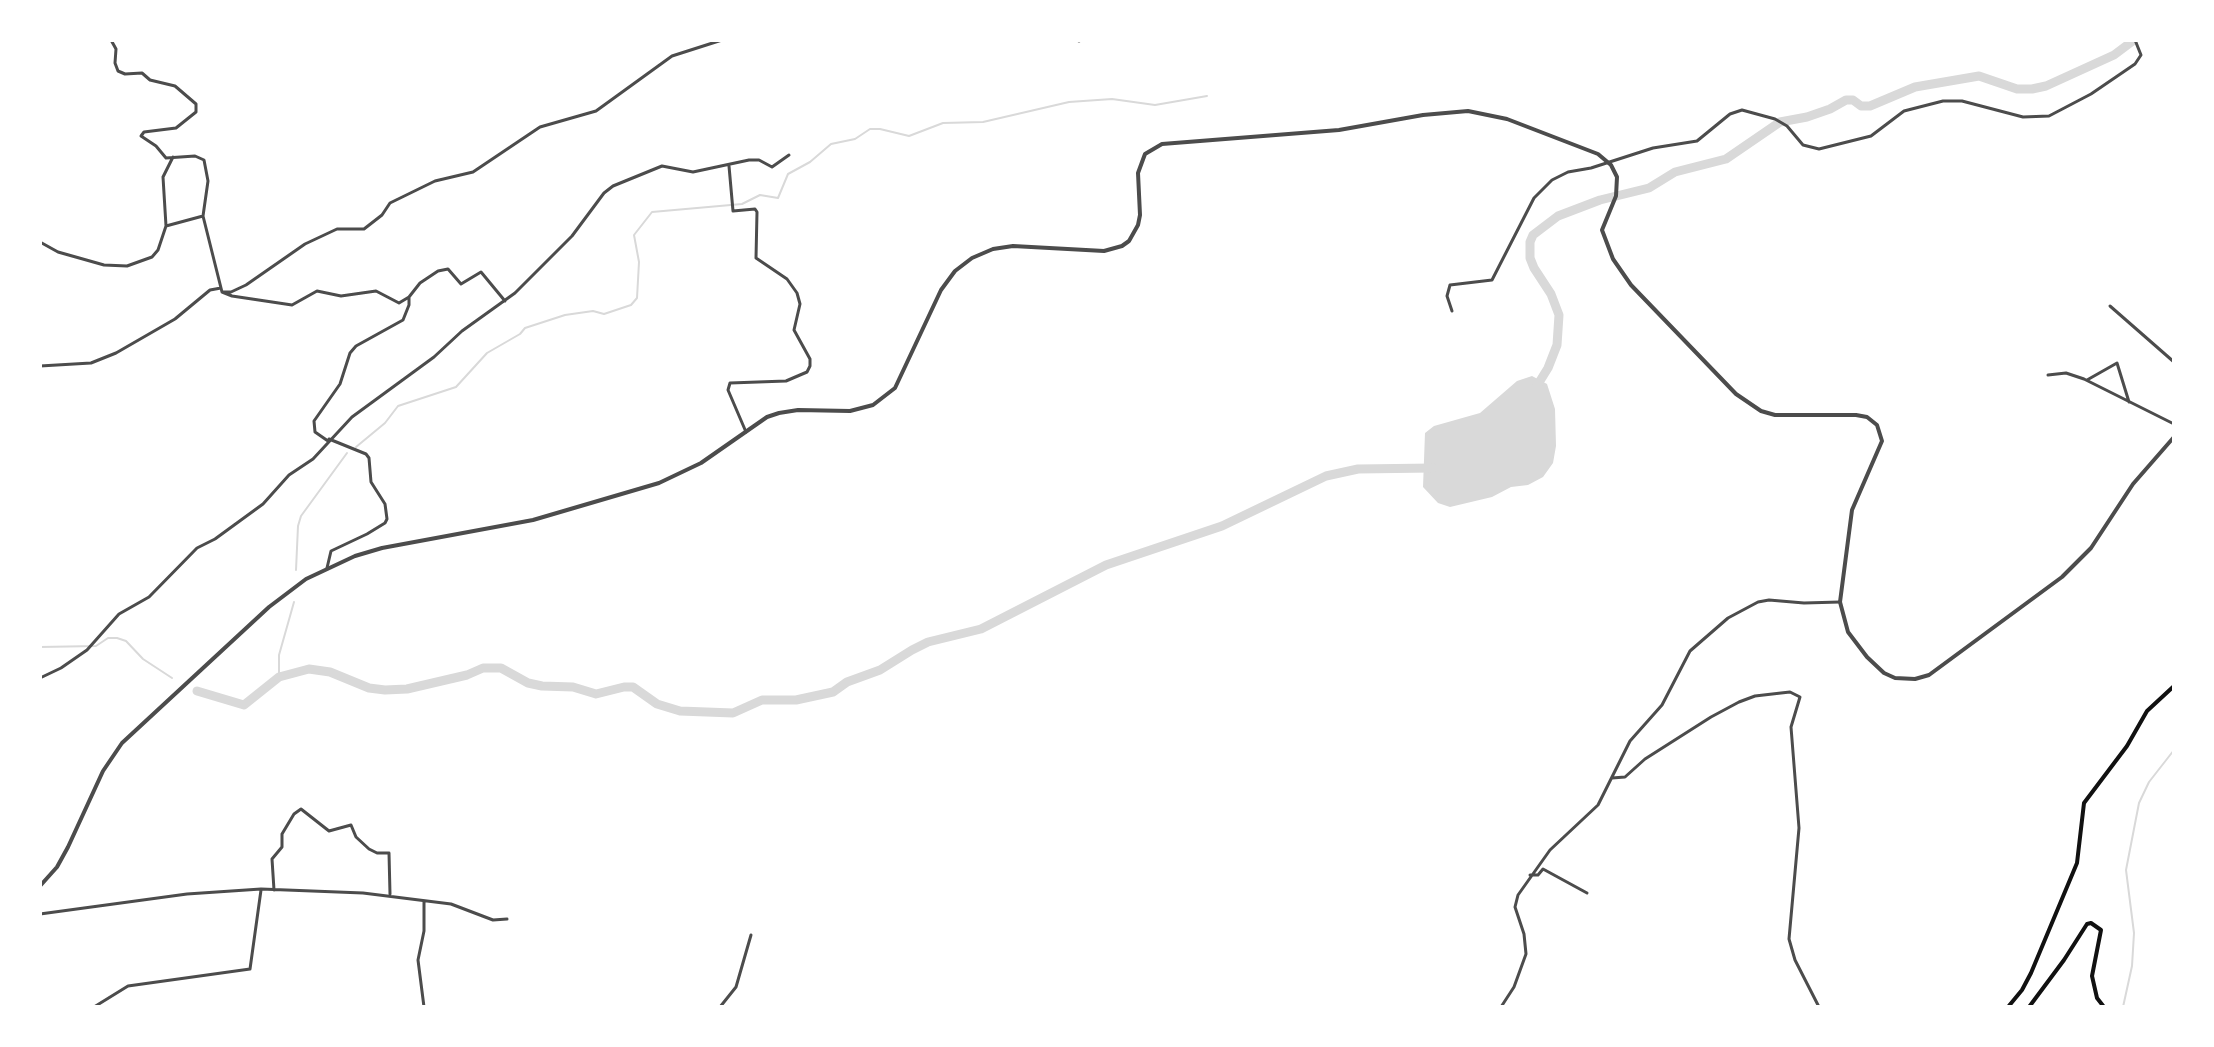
<!DOCTYPE html>
<html>
<head>
<meta charset="utf-8">
<style>
  body { margin:0 }
  #map { position:relative; width:2214px; height:1047px; overflow:hidden; background:#fff; font-family:Arial,sans-serif }
  canvas { display:block }
  .frame { position:absolute; inset:0; border:42px solid #fff; pointer-events:none }
</style>
</head>
<body>
<div id="map">
<canvas width="2214" height="1047"></canvas>
<div class="frame"></div>
</div>
<script>
const c = document.querySelector('canvas').getContext('2d');
c.lineJoin = 'round';
function fill(path, color) {
  c.fillStyle = color;
  c.fill(path, 'evenodd');
}
function shape(rows) {
  const path = new Path2D();
  for (const r of rows) {
    path.moveTo(r[0], r[1]);
    for (let i = 2; i < r.length; i += 2) path.lineTo(r[i], r[i + 1]);
  }
  return path;
}
function trace(path, color, width, dash) {
  c.strokeStyle = color;
  c.lineWidth = width;
  c.lineCap = dash ? 'butt' : 'round';
  c.setLineDash(dash || []);
  c.stroke(path);
}
const water = shape([
  [1532,376,1547,384,1555,409,1556,446,1553,463,1543,477,1528,485,1511,487,1492,497,1450,507,1438,503,1423,487,1425,433,1434,426,1480,413,1517,381]
]);
const stream = shape([
  [356,447,385,423,398,406,456,387,487,353,520,334,525,328,565,315,593,311,604,314,631,305,637,298,639,262,634,235,652,212,742,204,760,195,778,198,788,174,810,162,831,144,855,139,870,129,880,129,909,136,943,123,983,122,1069,102,1112,99,1155,105,1207,96],
  [296,570,298,526,301,516,347,453],
  [40,647,96,646,108,638,117,638,126,641,143,659,172,678],
  [279,677,279,655,294,602],
  [2123,1007,2132,966,2134,933,2126,870,2139,803,2149,782,2174,750]
]);
const river = shape([
  [1535,389,1548,368,1557,345,1559,315,1551,294,1534,268,1530,258,1530,242,1533,235,1558,216,1600,200,1649,188,1675,172,1726,159,1780,122,1807,117,1830,109,1846,100,1853,100,1861,106,1870,106,1915,87,1979,76,2017,89,2032,89,2046,86,2114,55,2134,40],
  [197,691,244,705,279,677,309,669,330,672,369,688,385,690,407,689,467,675,483,668,501,668,528,683,542,686,573,687,596,694,624,687,633,687,657,704,680,711,733,713,762,700,796,700,833,692,847,682,880,670,912,650,928,642,981,629,1106,565,1222,526,1326,476,1358,469,1433,468]
]);
const minor = shape([
  [111,40,116,49,115,63,118,71,125,74,142,73,150,80,175,86,196,104,196,112,176,128,144,132,141,136,156,146,166,158,195,156,204,160,208,181,203,216,222,292,232,296,292,305,317,291,341,296,376,291,399,303,409,297,420,283,438,271,448,269,461,284,481,272,505,301],
  [1079,40,1079,41],
  [729,166,733,211,755,209,757,212,756,258,787,279,797,293,800,304,794,330,810,359,810,366,807,372,786,381,730,383,728,390,746,432],
  [166,226,163,177,173,157],
  [40,242,58,252,104,265,127,266,152,257,158,250,166,226,203,216],
  [222,292,231,292,246,285,305,244,337,229,364,229,382,215,390,203,435,181,473,172,540,127,596,111,672,56,722,40],
  [2110,306,2174,362],
  [1452,311,1447,296,1450,285,1492,280,1534,198,1552,180,1568,172,1591,168,1653,148,1697,141,1730,114,1742,110,1775,119,1787,126,1803,145,1819,149,1871,136,1904,111,1943,101,1962,101,2023,117,2049,116,2091,94,2135,64,2141,55,2135,40],
  [40,366,91,363,116,353,175,319,210,290,221,288],
  [2048,375,2066,373,2084,379,2174,424],
  [2087,380,2117,363,2129,402],
  [328,441,315,432,314,421,340,384,350,353,356,346,403,320,409,305,409,297],
  [327,568,331,551,367,534,385,523,387,519,385,504,371,482,369,458,366,454,329,439],
  [40,678,61,668,87,650,119,614,149,597,197,548,215,539,263,504,289,475,313,459,352,417,434,357,462,331,515,293,572,236,604,193,613,186,662,166,693,172,749,160,759,160,772,167,789,155],
  [1612,778,1625,777,1645,759,1711,717,1739,702,1755,696,1781,693,1790,692,1800,697,1791,727,1799,828,1789,939,1795,960,1819,1007],
  [1530,875,1538,875,1543,869,1587,893],
  [274,890,272,859,282,847,282,834,294,814,301,809,329,831,351,825,356,837,369,849,377,853,389,853,390,894],
  [424,901,424,931,418,960,424,1007],
  [40,914,187,894,261,889,363,893,451,904,493,920,507,919],
  [94,1007,128,986,250,969,261,890],
  [720,1007,736,987,751,935],
  [1501,1007,1514,987,1526,954,1524,934,1515,907,1518,895,1550,850,1598,805,1630,741,1662,705,1690,651,1728,618,1758,602,1769,600,1804,603,1840,602]
]);
const tertiary = shape([
  [40,886,57,867,68,847,103,771,122,743,269,607,306,579,355,556,382,548,533,520,659,483,701,463,767,417,779,413,798,410,850,411,873,405,895,388,941,290,955,271,972,258,993,249,1013,246,1104,251,1122,246,1129,241,1138,225,1140,215,1138,173,1145,154,1162,144,1339,130,1423,115,1468,111,1507,119,1598,154,1611,165,1617,177,1616,196,1602,230,1613,259,1631,285,1736,394,1761,411,1775,415,1856,415,1867,417,1877,425,1882,441,1852,510,1840,602,1848,632,1867,657,1884,673,1895,678,1915,679,1929,675,2062,577,2091,548,2133,484,2174,437]
]);
const secondary = shape([
  [2008,1007,2022,990,2031,973,2077,863,2084,803,2127,746,2147,711,2174,686],
  [2029,1007,2064,960,2087,924,2091,923,2101,930,2092,976,2097,998,2104,1007]
]);
fill(water, '#d9d9d9');
trace(stream, '#d9d9d9', 2);
trace(river, '#d9d9d9', 9);
trace(minor, '#4c4c4c', 3);
trace(tertiary, '#4c4c4c', 4);
trace(secondary, '#111', 4);
</script>
</body>
</html>
